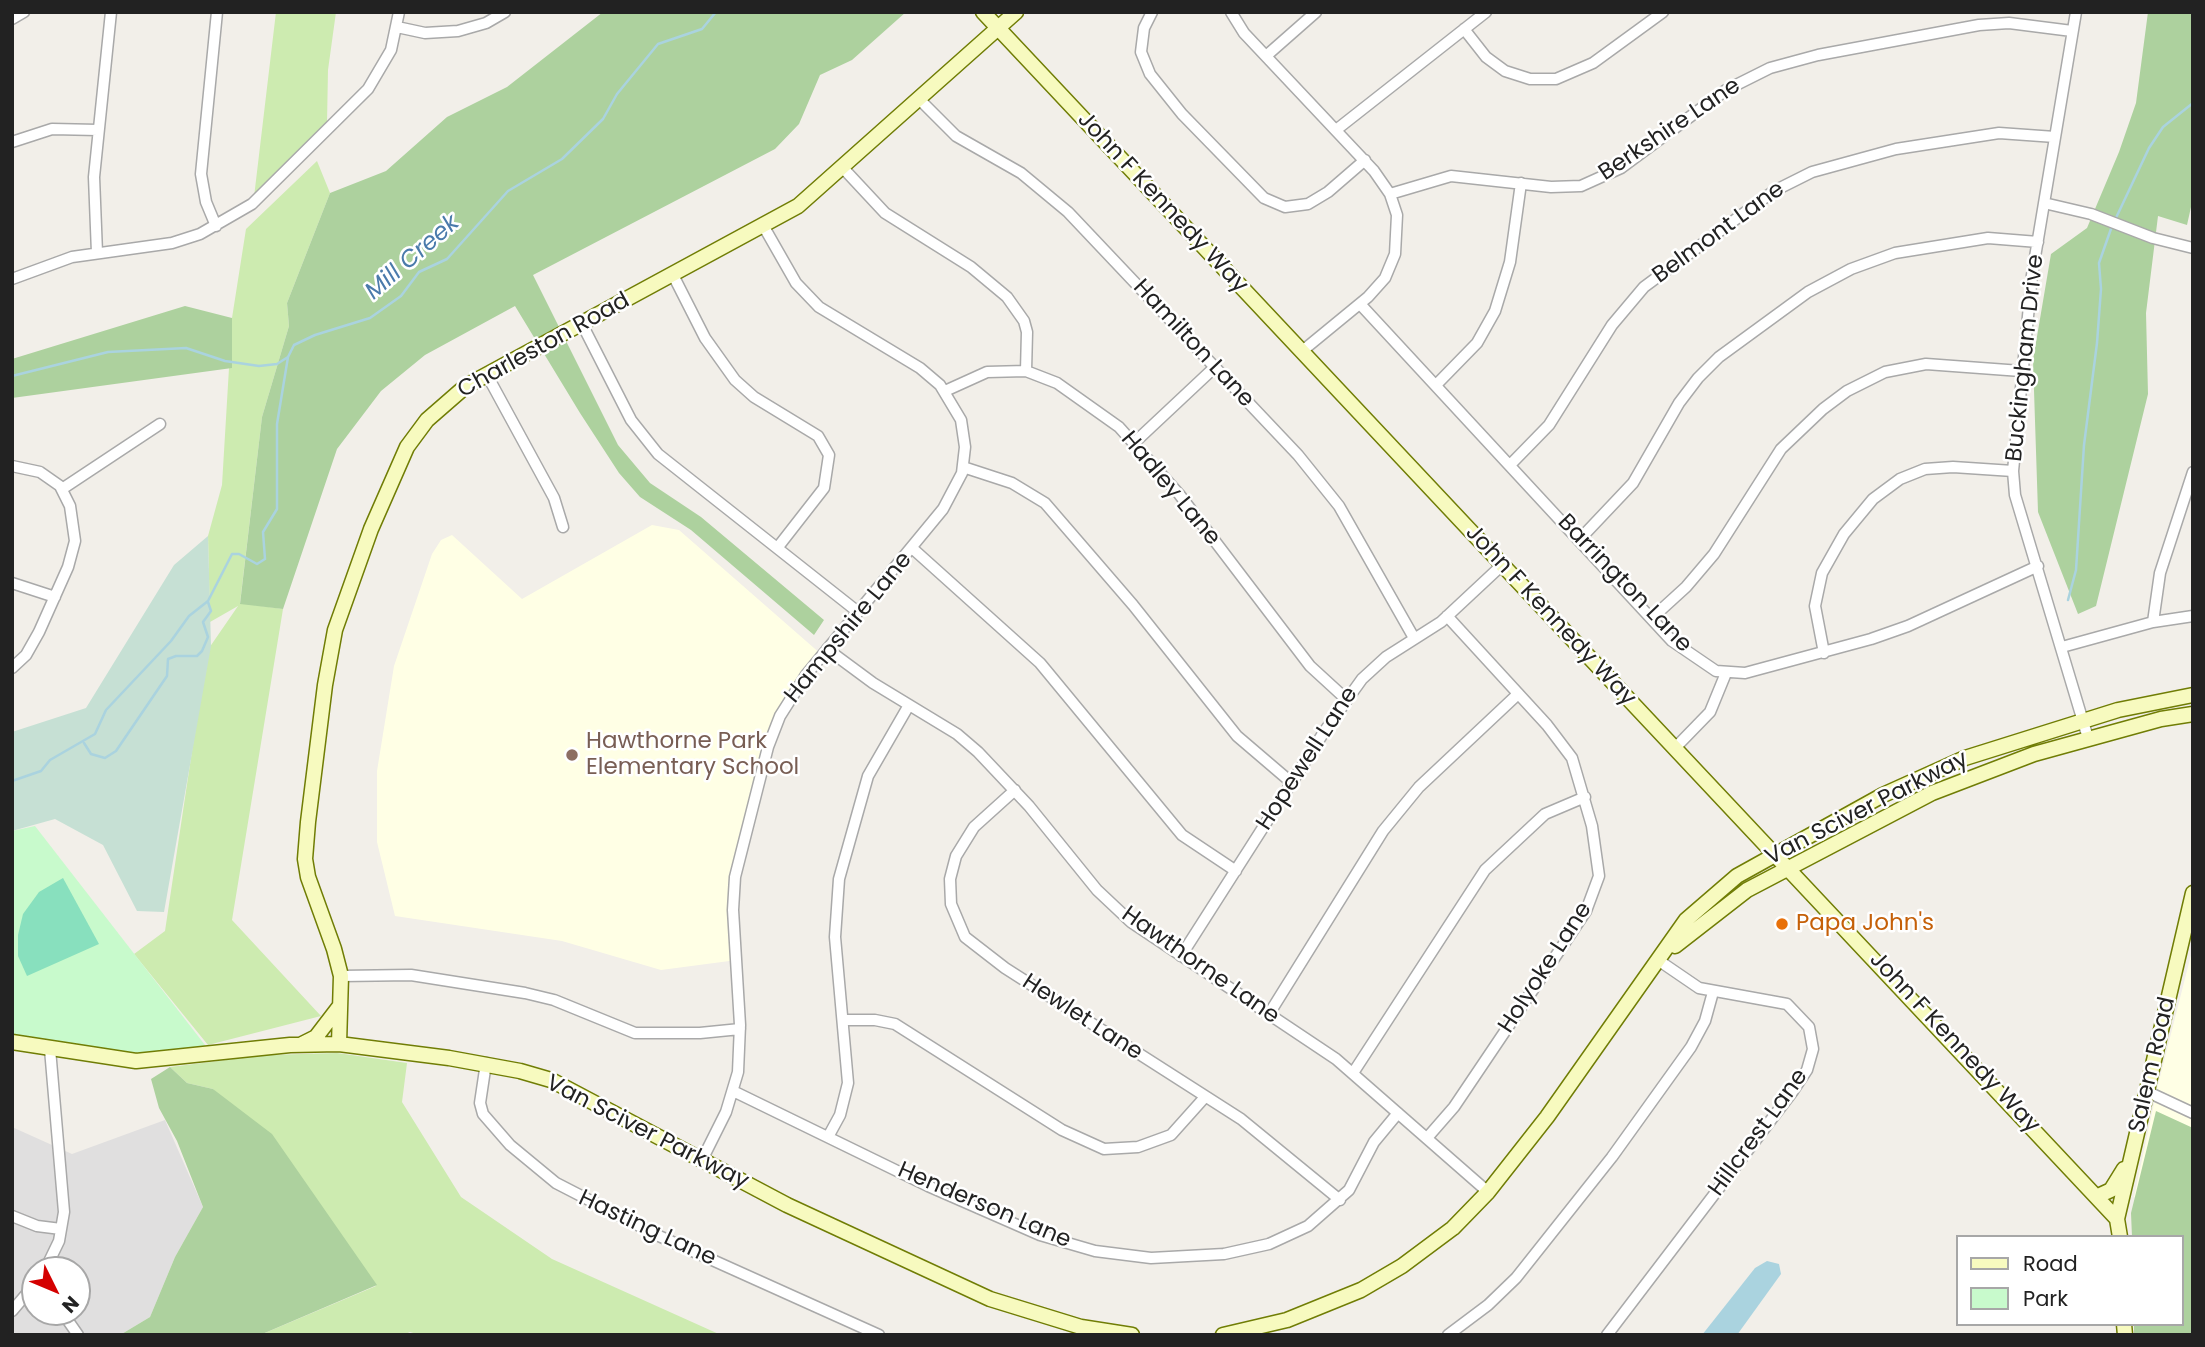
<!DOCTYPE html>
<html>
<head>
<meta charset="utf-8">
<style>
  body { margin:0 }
  #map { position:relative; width:2205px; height:1347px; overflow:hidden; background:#f2efe9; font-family:Poppins,sans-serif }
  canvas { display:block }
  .frame { position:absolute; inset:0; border:14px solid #222; pointer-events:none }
  .legend { position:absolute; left:1956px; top:1235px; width:228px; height:91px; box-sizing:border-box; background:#fff; border:2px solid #a7a7a7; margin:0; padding:9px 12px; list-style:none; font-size:21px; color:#222 }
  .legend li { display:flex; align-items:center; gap:14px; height:35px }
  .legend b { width:35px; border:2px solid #a7a7a7 }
  .north { position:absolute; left:21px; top:1256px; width:70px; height:70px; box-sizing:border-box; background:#fff; border:2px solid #a7a7a7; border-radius:50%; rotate:133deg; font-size:19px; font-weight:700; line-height:28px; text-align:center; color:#222 }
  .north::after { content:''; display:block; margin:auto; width:24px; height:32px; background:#d40000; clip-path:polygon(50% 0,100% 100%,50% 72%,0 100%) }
</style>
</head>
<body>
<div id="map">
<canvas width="2205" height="1347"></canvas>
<div class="frame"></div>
<ul class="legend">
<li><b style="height:9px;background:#f7fabf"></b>Road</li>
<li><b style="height:19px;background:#c8facc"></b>Park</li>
</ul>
<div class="north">N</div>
</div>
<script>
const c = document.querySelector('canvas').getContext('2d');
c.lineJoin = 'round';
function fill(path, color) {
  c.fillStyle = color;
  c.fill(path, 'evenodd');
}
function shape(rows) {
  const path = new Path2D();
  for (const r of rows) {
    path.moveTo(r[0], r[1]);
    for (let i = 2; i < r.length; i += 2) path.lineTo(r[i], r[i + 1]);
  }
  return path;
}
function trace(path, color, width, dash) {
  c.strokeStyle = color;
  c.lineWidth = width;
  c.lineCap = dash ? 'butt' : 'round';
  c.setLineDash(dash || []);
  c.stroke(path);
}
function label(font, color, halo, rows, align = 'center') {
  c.font = font + ' Poppins,sans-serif';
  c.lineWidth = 5;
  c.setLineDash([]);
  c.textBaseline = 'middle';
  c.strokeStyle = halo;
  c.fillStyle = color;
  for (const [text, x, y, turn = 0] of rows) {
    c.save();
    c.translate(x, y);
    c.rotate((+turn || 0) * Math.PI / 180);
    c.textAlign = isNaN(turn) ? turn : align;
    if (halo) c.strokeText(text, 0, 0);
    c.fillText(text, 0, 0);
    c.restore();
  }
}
const residential = shape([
  [165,1120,203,1207,175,1257,150,1317,120,1335,12,1335,12,1127,72,1154],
  [35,1270,77,1270,77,1312,35,1312]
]);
const education = shape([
  [652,525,679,530,822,655,786,706,738,861,737,960,661,970,562,941,395,916,377,842,377,771,394,666,432,554,441,540,452,535,522,599],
  [2193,947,2193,1226,2134,1197,2158,1085]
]);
const grass = shape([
  [276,12,336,12,328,70,327,123,254,197],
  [317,161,330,193,287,303,289,326,262,417,240,603,283,609,232,920,321,1016,208,1045,134,954,165,931,207,651,238,606,210,622,208,536,222,485,232,318,246,229],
  [337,1053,407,1063,402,1102,461,1197,552,1259,721,1335,420,1335,410,1332,403,1335,260,1335,376,1286,213,1089,187,1083,170,1067,266,1055]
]);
const forest = shape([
  [603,12,906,12,852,60,820,75,799,124,775,149,533,275,618,445,650,483,701,517,824,620,814,635,691,530,640,497,619,473,580,413,515,306,425,355,381,391,337,449,283,609,240,604,262,417,289,326,287,303,330,193,386,171,447,117,507,87],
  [2148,12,2193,12,2193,198,2187,225,2158,216,2146,313,2148,394,2096,606,2078,614,2038,512,2033,360,2051,254,2087,228,2119,152,2136,103],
  [185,306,232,318,232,368,12,398,12,359],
  [170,1067,187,1083,213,1089,272,1134,377,1285,260,1335,120,1335,150,1317,175,1257,203,1207,177,1141,159,1108,151,1079],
  [2156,1111,2193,1128,2193,1335,2134,1335,2134,1324,2182,1324,2182,1237,2132,1237,2131,1213]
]);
const wetland = shape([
  [208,536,211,646,164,912,137,911,103,845,55,819,12,831,12,732,86,708,174,565]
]);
const park = shape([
  [35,826,212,1054,45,1051,12,1037,12,831]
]);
const pitch = shape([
  [63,878,99,944,27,976,18,956,18,935,23,914,39,892]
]);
const water = shape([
  [1767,1261,1779,1264,1781,1274,1737,1335,1702,1335,1755,1268]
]);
const stream = shape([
  [2115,220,2149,148,2163,127,2193,103],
  [12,376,108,352,186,348,225,361,259,366,277,364,288,357],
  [2068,600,2076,570,2084,445,2097,343,2101,289,2099,263,2112,226],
  [84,743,91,754,105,758,116,751,167,676,168,659,176,656,197,656,202,651,208,637,203,622,211,611,208,602],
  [12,781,41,771,50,760,95,734,106,710,171,641,189,616,208,601,232,554,239,554,257,564,265,559,263,532,277,509,277,424,288,357,294,345,315,335,370,318,401,296,419,272,447,259,508,191,562,159,603,119,617,94,658,44,702,29,716,12]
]);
const street = shape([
  [1152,12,1144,28,1141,52,1150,74,1182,114,1264,198,1285,207,1308,204,1328,192,1365,160],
  [1231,12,1244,33,1374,171,1390,194,1397,215,1395,254,1385,278,1368,297,1301,352],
  [2076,12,2032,275,2013,471,2015,495,2088,738],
  [12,19,24,12],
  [397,27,425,33,458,31,486,23,505,12],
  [1464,29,1486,57,1505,71,1530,79,1556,79,1593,63,1663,12],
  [1266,56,1316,12],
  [919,99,956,136,1021,173,1068,212,1298,455,1339,506,1414,638],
  [1336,130,1486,12],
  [12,142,52,129,98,130],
  [843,168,885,213,971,267,1007,297,1024,321,1027,332,1026,371],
  [1390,194,1451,176,1551,187,1581,186,1621,168,1726,90,1770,68,1818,55,1979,25,2009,23,2072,31],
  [2044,203,2091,214,2153,238,2193,248],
  [216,226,206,202,201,174,217,12],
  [97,253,94,177,111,12],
  [673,275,705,338,735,380,754,397,818,436,829,455,824,488,778,547],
  [12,279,72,257,172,243,200,234,252,204,368,89,391,50,399,12],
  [1360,304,1672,641,1716,671,1745,673,1871,639,1908,626,2038,566],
  [582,324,631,420,658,454,858,612],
  [487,375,554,498,563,527],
  [1436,385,1477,343,1495,311,1510,262,1521,183],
  [945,391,987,372,1026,371,1057,383,1119,427,1179,494,1310,666,1346,699],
  [1135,442,1215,367],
  [1510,465,1549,425,1612,325,1644,287,1774,191,1812,172,1896,149,1999,133,2055,137],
  [12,466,40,472,60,486,70,506,75,541,68,567,39,632,26,655,12,668],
  [963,467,1012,483,1045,503,1133,605,1237,736,1292,783],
  [62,489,160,424],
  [1580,539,1633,483,1679,403,1698,378,1719,357,1808,292,1851,269,1895,253,1988,238,2038,242],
  [912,548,1040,663,1182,835,1236,871],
  [12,583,55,597],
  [1652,618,1686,587,1714,554,1781,449,1823,409,1847,391,1885,372,1926,364,2021,371],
  [2153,622,2160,573,2193,472],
  [2062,647,2153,622,2193,616],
  [827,649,873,683,957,734,978,752,1029,806,1097,890,1131,922,1336,1059,1488,1192],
  [1824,653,1815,606,1822,573,1844,534,1873,499,1900,479,1925,469,1953,467,2013,471],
  [1675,748,1710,712,1726,673],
  [1015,790,974,827,956,856,950,879,951,904,965,937,1005,968,1241,1119,1340,1200],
  [1181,956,1324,732,1362,679,1386,657,1441,622,1501,566],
  [341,976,411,975,525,993,554,1000,635,1033,700,1033,740,1029],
  [1269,1014,1383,831,1419,787,1518,694],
  [843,1020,875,1020,895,1024,1062,1130,1104,1149,1138,1147,1171,1135,1205,1097],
  [486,1063,480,1103,483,1114,510,1145,556,1183,659,1236,879,1335],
  [1353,1073,1485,870,1545,814,1585,797],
  [733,1091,928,1186,1040,1235,1095,1251,1151,1258,1224,1254,1269,1244,1308,1226,1349,1190,1374,1142,1398,1113],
  [2148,1092,2193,1113],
  [828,1137,840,1115,848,1083,835,937,839,879,868,776,909,705],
  [1427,1138,1454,1107,1586,911,1599,876,1592,826,1572,758,1547,725,1447,616],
  [701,1162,726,1112,738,1072,740,1025,733,910,735,877,768,747,780,716,806,675,943,509,962,473,965,447,961,420,940,385,920,368,819,307,796,283,764,227],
  [12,1216,37,1226,61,1229],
  [45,1270,59,1241,64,1212,50,1049],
  [12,1311,35,1284],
  [62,1312,78,1335],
  [1448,1335,1488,1305,1516,1278,1612,1157,1691,1047,1705,1021,1713,992],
  [1607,1335,1793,1091,1807,1070,1813,1049,1809,1027,1787,1004,1699,988,1658,960]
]);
const secondary = shape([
  [983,12,2117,1219],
  [1675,946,1747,890,1932,793,2034,754,2161,719,2193,714],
  [12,1042,136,1061,290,1045,339,1044,449,1058,520,1071,551,1080,787,1205,990,1299,1081,1327,1132,1335],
  [302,1044,316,1037,339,1007],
  [339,1044,341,976,334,949,308,877,305,859,308,822,325,685,335,630,371,529,407,447,427,420,466,386,798,206,1016,12],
  [2098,1196,2111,1190,2124,1169],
  [2120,1237,2117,1219,2193,893],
  [2124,1324,2125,1335],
  [1223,1335,1287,1320,1361,1290,1402,1266,1453,1228,1488,1192,1547,1117,1686,920,1737,876,1883,795,1965,758,2118,710,2193,695]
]);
const markers = [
  [572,755,7,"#8d6e63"],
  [1782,924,7,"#e8710a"]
];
const streetNames = [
  ["Berkshire Lane",1670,130,-34],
  ["John F Kennedy Way",1162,203,47],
  ["Belmont Lane",1719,233,-36],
  ["Hamilton Lane",1193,344,47],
  ["Charleston Road",544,346,-29],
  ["Buckingham Drive",2026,358,-84],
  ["Hadley Lane",1170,489,50],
  ["Barrington Lane",1624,584,46],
  ["John F Kennedy Way",1550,616,47],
  ["Hampshire Lane",849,628,-51],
  ["Hopewell Lane",1308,759,-57],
  ["Van Sciver Parkway",1867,809,-27],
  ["Hawthorne Lane",1200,966,35],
  ["Holyoke Lane",1546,968,-57],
  ["Hewlet Lane",1082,1018,33],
  ["John F Kennedy Way",1954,1043,47],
  ["Salem Road",2153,1065,-77],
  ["Van Sciver Parkway",647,1133,27],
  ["Hillcrest Lane",1759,1133,-54],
  ["Henderson Lane",984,1206,23],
  ["Hasting Lane",647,1229,25]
];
const educationNames = [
  ["Hawthorne Park",586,742],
  ["Elementary School",586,768]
];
const foodNames = [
  ["Papa John's",1796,924]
];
const waterNames = [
  ["Mill Creek",413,258,-41]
];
fill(residential, '#e0dfdf');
fill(education, '#ffffe5');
fill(grass, '#cdebb0');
fill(forest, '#add19e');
fill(wetland, '#c6e0d4');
fill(park, '#c8facc');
fill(pitch, '#88e0be');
fill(water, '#aad3df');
trace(stream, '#aad3df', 2.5);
trace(street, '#a9a9a9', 13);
trace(secondary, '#707d05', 17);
trace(street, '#fff', 10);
trace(secondary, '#f7fabf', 14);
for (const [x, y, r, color] of markers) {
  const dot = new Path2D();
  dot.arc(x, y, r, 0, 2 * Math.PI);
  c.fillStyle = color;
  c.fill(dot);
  trace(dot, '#fff', 2.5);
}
label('23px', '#222', '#fff', streetNames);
label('23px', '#785e54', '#fff', educationNames, 'left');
label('23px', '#c56008', '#fff', foodNames, 'left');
label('italic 24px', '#4a7aab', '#fff', waterNames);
</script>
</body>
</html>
